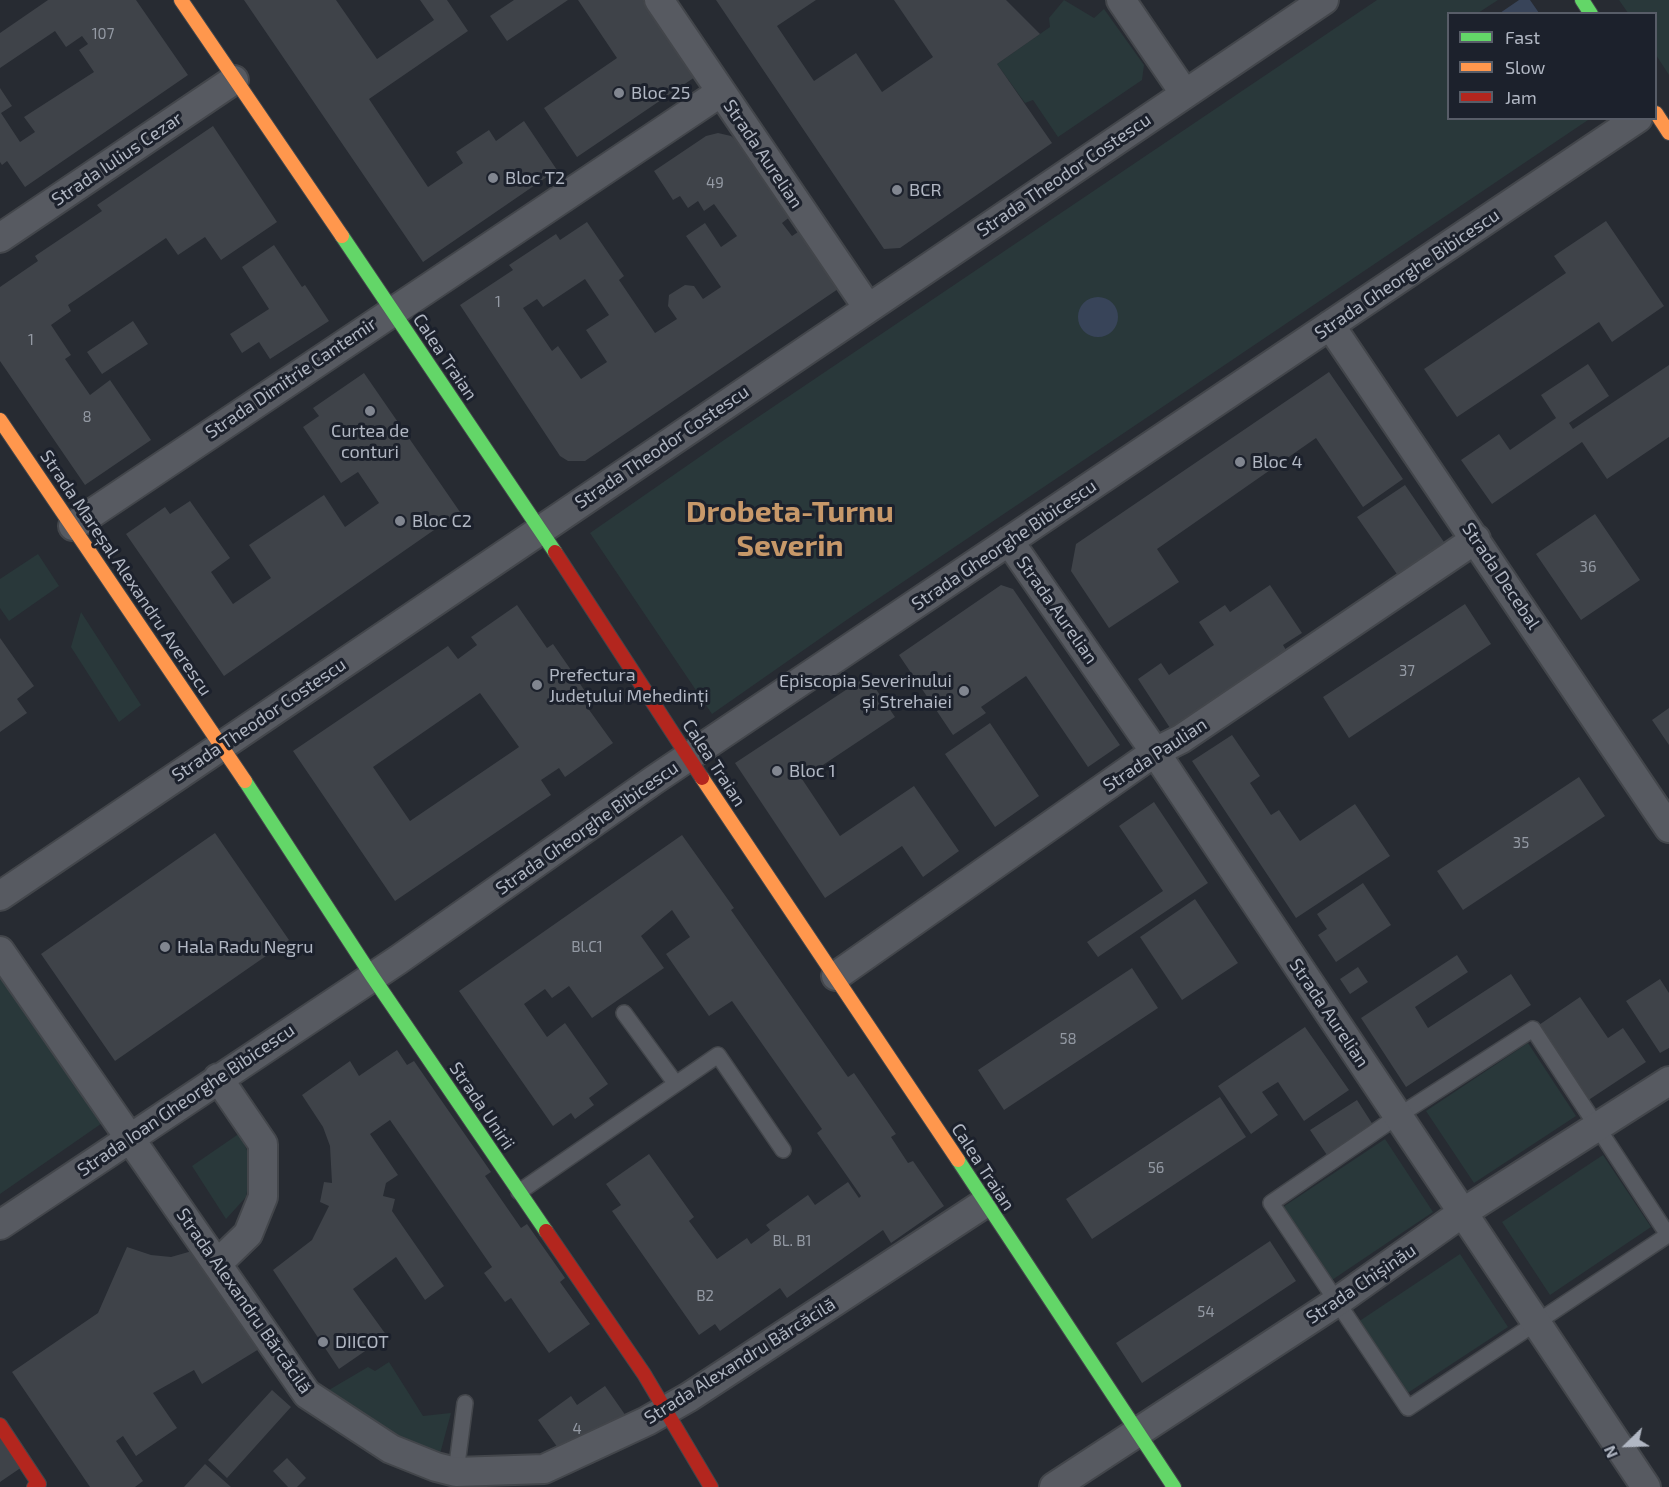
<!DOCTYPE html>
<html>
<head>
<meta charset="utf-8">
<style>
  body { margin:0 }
  #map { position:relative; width:1669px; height:1487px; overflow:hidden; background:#272b32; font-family:"Exo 2",sans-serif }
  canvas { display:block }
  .legend { position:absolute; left:1447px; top:12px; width:210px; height:108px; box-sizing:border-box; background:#1c212c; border:2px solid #585d68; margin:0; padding:8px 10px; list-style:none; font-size:18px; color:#b1b7c3 }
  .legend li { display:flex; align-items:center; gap:12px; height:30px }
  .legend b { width:30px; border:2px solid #585d68 }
  .north { position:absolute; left:1597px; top:1415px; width:60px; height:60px; -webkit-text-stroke:4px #1c212c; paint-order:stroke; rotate:247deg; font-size:16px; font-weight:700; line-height:24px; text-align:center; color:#b1b7c3 }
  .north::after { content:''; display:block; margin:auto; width:21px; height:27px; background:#b1b7c3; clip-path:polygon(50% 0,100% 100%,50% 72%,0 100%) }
</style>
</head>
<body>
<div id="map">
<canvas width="1669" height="1487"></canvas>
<ul class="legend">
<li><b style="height:8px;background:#63d668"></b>Fast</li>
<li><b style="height:8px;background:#ff974d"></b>Slow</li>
<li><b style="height:8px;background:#b3261e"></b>Jam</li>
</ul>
<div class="north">N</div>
</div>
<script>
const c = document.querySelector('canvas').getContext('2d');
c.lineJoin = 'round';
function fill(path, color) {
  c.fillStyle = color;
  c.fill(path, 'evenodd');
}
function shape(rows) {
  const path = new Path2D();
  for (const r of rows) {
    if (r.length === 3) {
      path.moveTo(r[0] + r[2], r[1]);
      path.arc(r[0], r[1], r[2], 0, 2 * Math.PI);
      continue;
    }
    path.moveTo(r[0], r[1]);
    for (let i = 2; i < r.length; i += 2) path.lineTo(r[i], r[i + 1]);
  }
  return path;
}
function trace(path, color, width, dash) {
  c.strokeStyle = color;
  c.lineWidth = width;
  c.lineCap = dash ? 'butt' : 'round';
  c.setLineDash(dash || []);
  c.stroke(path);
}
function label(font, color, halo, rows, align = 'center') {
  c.font = font + ' "Exo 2",sans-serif';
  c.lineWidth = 6;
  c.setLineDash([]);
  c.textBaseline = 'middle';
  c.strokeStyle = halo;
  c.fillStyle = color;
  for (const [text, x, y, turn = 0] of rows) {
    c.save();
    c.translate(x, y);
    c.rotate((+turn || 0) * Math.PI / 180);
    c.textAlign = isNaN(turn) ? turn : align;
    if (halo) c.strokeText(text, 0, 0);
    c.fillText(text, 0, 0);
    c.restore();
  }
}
const green = shape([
  [1064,0,1094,18,1104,9,1144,65,1142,80,1058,137,1033,100,1025,103,997,64,1050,27,1049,18],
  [1377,0,1498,0,1478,13,1448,14,1448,118,1588,120,848,619,712,714,590,533,724,440],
  [1619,0,1669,0,1669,75,1656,55,1656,14,1628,13],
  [38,554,59,586,9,621,0,608,0,579],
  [81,612,141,705,119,722,71,647],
  [0,963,108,1119,0,1194],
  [1528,1043,1576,1116,1474,1183,1426,1111],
  [240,1133,248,1153,250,1175,246,1197,226,1219,192,1166],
  [1385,1139,1433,1212,1332,1280,1283,1207],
  [1603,1155,1651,1227,1550,1295,1502,1222],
  [1460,1254,1508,1327,1406,1394,1358,1322],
  [389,1362,423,1416,451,1413,437,1465,317,1397,368,1367,375,1371]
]);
const water = shape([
  [1519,0,1530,0,1539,13,1500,13],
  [1098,317,20]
]);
const building = shape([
  [48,0,136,0,188,75,25,187,7,161,2,165,0,162,0,88,12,106,1,113,20,142,35,132,24,117,94,72,79,50,88,44,82,36,66,47,55,31,0,68,0,33],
  [244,0,336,0,377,59,434,20,420,0,447,0,468,31,369,99,428,187,463,163,456,152,489,130,496,141,524,121,557,170,423,262],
  [514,0,568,0,507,41,490,16],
  [578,0,643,0,695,77,577,157,544,108,617,58],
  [716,0,816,0,777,26,814,81,856,53,882,92,933,57,894,0,1006,0,1040,34,997,64,1052,143,900,248,884,249],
  [213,126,277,222,221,260,205,237,178,255,166,238,68,305,71,311,51,325,71,355,65,359,90,395,110,380,151,440,85,485,0,361,0,287,38,261,35,256,102,211,97,205],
  [718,133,731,136,741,144,791,216,782,223,792,236,801,230,841,287,585,461,568,461,560,456,460,305,513,270,509,265,556,234,560,240,587,222,624,276,619,280,655,333,677,319,668,306,669,295,685,285,694,286,703,299,721,287,686,236,705,223,721,247,737,236,714,204,704,211,698,201,688,208,680,196,673,200,654,171,706,136],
  [585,279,609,315,586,330,607,362,581,379,558,346,552,351,523,308,537,299,543,307],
  [1606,221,1664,306,1612,342,1599,322,1457,417,1424,369,1566,273,1554,256],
  [274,245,302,287,305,285,329,321,270,359,259,342,242,353,230,334,269,309,242,267],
  [133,321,148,344,102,374,87,352],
  [1588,364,1609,396,1569,423,1573,429,1669,365,1669,437,1607,479,1582,442,1492,504,1461,460,1499,434,1510,450,1556,418,1541,395],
  [1329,372,1403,479,1363,507,1316,438,1157,549,1179,582,1109,628,1071,571,1076,544],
  [364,373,460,512,224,676,126,534,165,507,170,514,190,501,230,558,211,572,233,604,271,578,249,545,324,495,345,527,379,503,358,472,341,483,303,427,319,416,313,408],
  [1405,485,1446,545,1399,577,1357,517],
  [1595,514,1640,580,1581,620,1536,554],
  [1001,585,1013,589,1120,745,1088,767,1026,676,981,707,986,713,953,735,899,655],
  [1270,585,1302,633,1283,645,1286,650,1170,728,1138,679,1161,663,1169,675,1214,645,1199,622,1225,605,1230,612],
  [1465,604,1491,644,1349,738,1323,697],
  [517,605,547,648,553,644,571,670,588,696,582,700,613,743,565,777,559,768,541,780,551,795,395,901,293,751,448,646,458,659,477,645,471,637],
  [480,693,519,747,410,821,373,767],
  [0,638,34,686,17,699,27,713,0,732],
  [867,676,895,717,802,779,840,836,914,786,959,851,923,877,902,846,825,898,735,763],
  [1669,708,1669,745,1652,720],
  [990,723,1039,796,995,827,945,754],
  [1232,735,1260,776,1250,783,1271,815,1279,810,1300,841,1355,804,1390,856,1296,918,1192,761],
  [1579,777,1605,816,1463,910,1437,871],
  [1154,802,1208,883,1098,957,1087,942,1163,891,1119,826],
  [215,833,289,940,115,1061,41,954],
  [682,835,734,908,731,910,848,1077,854,1073,896,1134,891,1137,908,1163,913,1161,944,1206,891,1243,883,1230,787,1298,780,1288,720,1331,715,1324,699,1335,612,1211,621,1205,606,1184,649,1154,694,1217,689,1221,717,1259,747,1238,751,1244,770,1230,766,1225,808,1195,815,1205,848,1182,859,1198,861,1196,817,1133,822,1129,732,1001,709,1016,666,954,690,937,672,910,641,936,664,968,592,1018,569,986,552,998,545,989,524,1004,547,1037,565,1023,608,1084,589,1098,594,1105,575,1119,571,1113,553,1126,459,991],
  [1363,883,1391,925,1336,962,1318,935,1327,929,1317,914],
  [1195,899,1238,963,1182,1000,1140,937],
  [1457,955,1468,972,1415,1007,1428,1028,1511,974,1531,1005,1406,1087,1361,1018],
  [1358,967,1368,982,1350,994,1340,979],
  [1132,968,1158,1008,1004,1110,978,1070],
  [1660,979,1669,993,1669,1048,1660,1053,1626,1001],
  [1580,997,1608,1038,1623,1028,1646,1062,1587,1101,1536,1027],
  [1305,1027,1349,1090,1304,1121,1278,1082,1262,1092,1278,1115,1251,1134,1218,1086],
  [397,1050,407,1065,414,1061,491,1172,485,1176,521,1228,527,1224,565,1278,560,1282,590,1324,549,1353,511,1298,505,1302,484,1273,492,1267,390,1120,370,1134,398,1175,386,1183,383,1196,395,1199,392,1211,444,1286,425,1300,396,1257,353,1289,387,1336,339,1369,273,1270,312,1240,329,1206,320,1202,324,1182,332,1183,330,1146,323,1127,302,1095,350,1061,359,1076],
  [1220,1097,1246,1137,1092,1239,1066,1199],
  [1357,1100,1375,1128,1329,1158,1310,1130],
  [1270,1241,1296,1281,1142,1383,1116,1343],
  [127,1247,151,1255,171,1257,192,1251,259,1349,202,1384,194,1370,153,1393,177,1428,136,1456,123,1436,116,1441,143,1481,135,1487,90,1487,12,1372,98,1313],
  [605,1386,626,1416,563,1455,538,1420,571,1396,577,1405],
  [272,1390,291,1407,227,1478,208,1460],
  [0,1433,22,1467,0,1482],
  [287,1458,306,1478,297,1487,288,1487,273,1471],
  [205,1464,231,1487,184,1487]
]);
const lane = shape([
  [624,1013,676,1084],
  [1533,1029,1668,1235,1408,1408,1271,1203,1398,1116,1533,1029],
  [519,1192,718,1055,783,1150],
  [456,1472,465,1403]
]);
const street = shape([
  [659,0,868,308],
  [1121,0,1185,94],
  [0,238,234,80],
  [1330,325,1669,828],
  [73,526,721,92],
  [1009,541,1155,752,1646,1487],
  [0,896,1324,0],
  [0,951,307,1394,391,1449,436,1467,456,1472,544,1469,647,1421,689,1397,985,1203],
  [836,976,1155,752,1181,739,1476,539],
  [218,1078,263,1144,263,1197,248,1234,218,1263],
  [0,1225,398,960,654,780,1638,118],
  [1054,1487,1338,1301,1462,1213,1669,1081]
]);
const fast = shape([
  [1582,0,1591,14],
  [342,236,555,552],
  [245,781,372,976,546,1231],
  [958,1160,1174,1487]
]);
const slow = shape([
  [181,0,342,236],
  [1656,113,1669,133],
  [0,420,245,781],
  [702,778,958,1160]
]);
const jam = shape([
  [555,552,702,778],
  [546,1231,644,1374,711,1487],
  [0,1425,39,1484,34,1487]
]);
const markers = [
  [619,93,6,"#818690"],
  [493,178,6,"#818690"],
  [897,190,6,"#818690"],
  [370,411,6,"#818690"],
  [1240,462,6,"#818690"],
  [400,521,6,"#818690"],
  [537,685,6,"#818690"],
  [964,691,6,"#818690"],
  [777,771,6,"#818690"],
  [165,947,6,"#818690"],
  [323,1342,6,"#818690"]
];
const numberNames = [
  ["107",103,34],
  ["49",715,183],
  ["1",498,302],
  ["1",31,340],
  ["8",87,417],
  ["36",1588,567],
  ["37",1407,671],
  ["35",1521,843],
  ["Bl.C1",587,947],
  ["58",1068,1039],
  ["56",1156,1168],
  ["BL. B1",792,1241],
  ["B2",705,1296],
  ["54",1206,1312],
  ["4",577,1429]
];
const poiNames = [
  ["Bloc 25",631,93],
  ["Bloc T2",505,178],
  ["BCR",909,190],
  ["Curtea de",370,431,"center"],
  ["conturi",370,452,"center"],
  ["Bloc 4",1252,462],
  ["Bloc C2",412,521],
  ["Prefectura",549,675],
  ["Județului Mehedinți",549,696],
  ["Episcopia Severinului",952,681,"right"],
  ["și Strehaiei",952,702,"right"],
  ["Bloc 1",789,771],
  ["Hala Radu Negru",177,947],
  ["DIICOT",335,1342]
];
const streetNames = [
  ["Strada Aurelian",763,154,56],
  ["Strada Iulius Cezar",117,159,-34],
  ["Strada Theodor Costescu",1064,175,-34],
  ["Strada Gheorghe Bibicescu",1407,274,-34],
  ["Calea Traian",445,357,56],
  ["Strada Dimitrie Cantemir",291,378,-34],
  ["Strada Theodor Costescu",662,447,-34],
  ["Strada Gheorghe Bibicescu",1004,545,-34],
  ["Strada Mareșal Alexandru Averescu",126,573,56],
  ["Strada Decebal",1501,576,56],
  ["Strada Aurelian",1057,610,55],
  ["Strada Theodor Costescu",259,720,-34],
  ["Strada Paulian",1155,755,-33],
  ["Calea Traian",714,763,57],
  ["Strada Gheorghe Bibicescu",587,828,-35],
  ["Strada Aurelian",1329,1013,56],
  ["Strada Ioan Gheorghe Bibicescu",186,1100,-34],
  ["Strada Unirii",482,1106,56],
  ["Calea Traian",983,1167,57],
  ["Strada Chișinău",1361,1284,-34],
  ["Strada Alexandru Bărcăcilă",244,1301,55],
  ["Strada Alexandru Bărcăcilă",740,1361,-32]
];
const townNames = [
  ["Drobeta-Turnu",790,512],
  ["Severin",790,546]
];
fill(green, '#29383a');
fill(water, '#384459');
fill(building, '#3f4349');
trace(lane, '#43464b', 18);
trace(street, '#43464b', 32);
trace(fast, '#43464b', 16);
trace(slow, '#43464b', 16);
trace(jam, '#43464b', 16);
trace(lane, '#575a61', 15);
trace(street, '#575a61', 28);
trace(fast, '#63d668', 14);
trace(slow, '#ff974d', 14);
trace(jam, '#b3261e', 14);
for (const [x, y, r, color] of markers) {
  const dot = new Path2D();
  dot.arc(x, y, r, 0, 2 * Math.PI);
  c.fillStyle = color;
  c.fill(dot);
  trace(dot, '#1c212c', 2);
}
label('15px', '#949aa4', null, numberNames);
label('18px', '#b1b7c3', '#1c212c', poiNames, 'left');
label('18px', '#b1b7c3', '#1c212c', streetNames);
label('bold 30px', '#c79869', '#1c212c', townNames);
</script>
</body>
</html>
